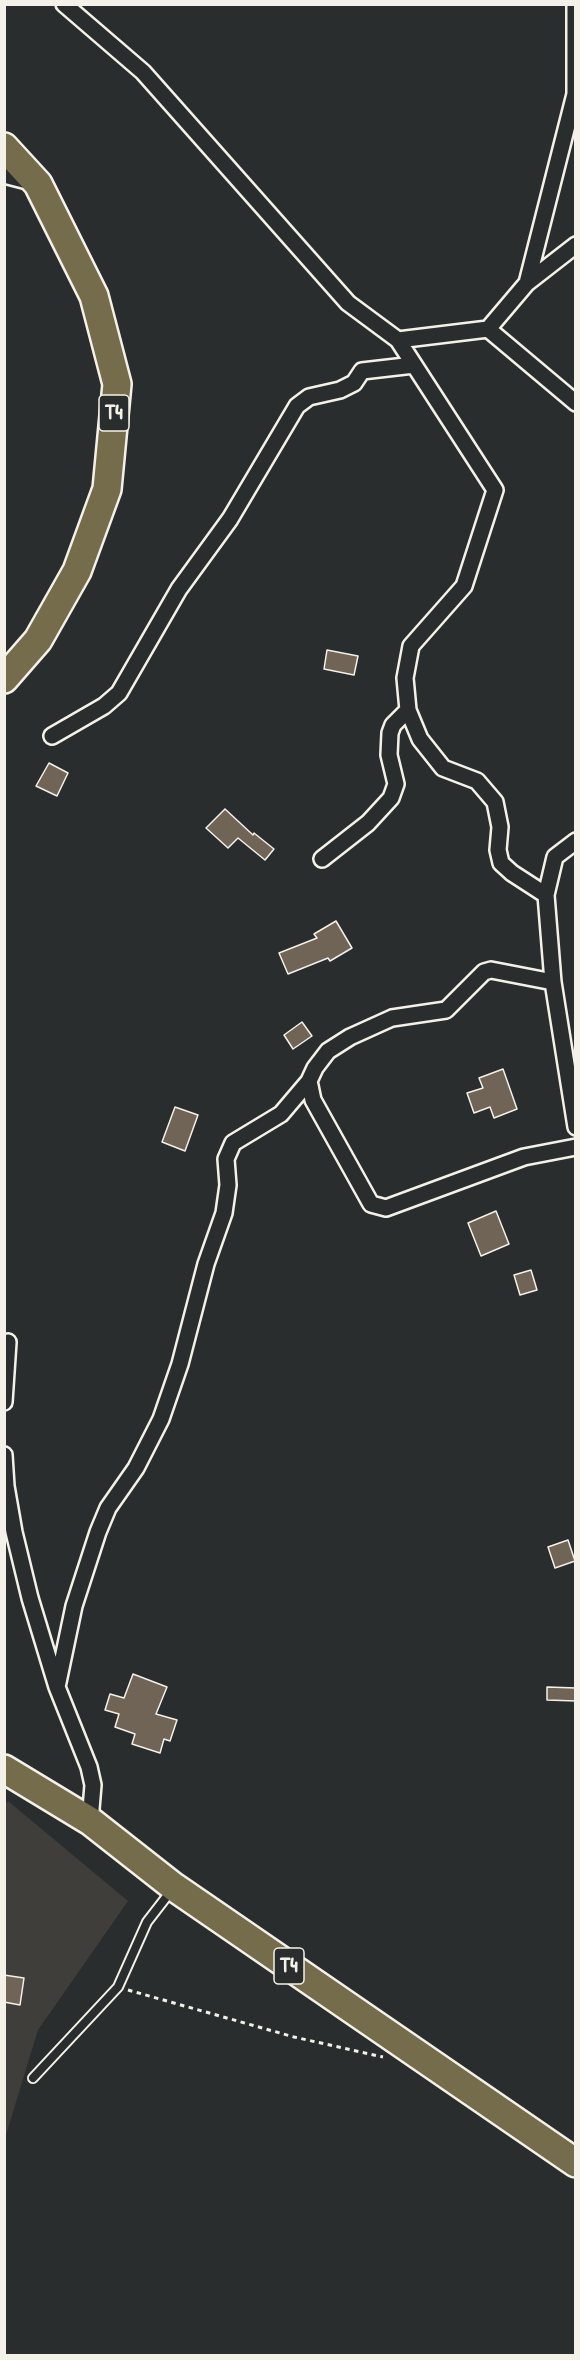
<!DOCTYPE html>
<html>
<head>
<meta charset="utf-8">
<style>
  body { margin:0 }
  #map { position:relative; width:580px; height:2360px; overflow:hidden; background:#2a2d2e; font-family:"Patrick Hand",sans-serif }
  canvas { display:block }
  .frame { position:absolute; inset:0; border:6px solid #f4f1e8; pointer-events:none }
</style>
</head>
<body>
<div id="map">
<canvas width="580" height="2360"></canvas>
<div class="frame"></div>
</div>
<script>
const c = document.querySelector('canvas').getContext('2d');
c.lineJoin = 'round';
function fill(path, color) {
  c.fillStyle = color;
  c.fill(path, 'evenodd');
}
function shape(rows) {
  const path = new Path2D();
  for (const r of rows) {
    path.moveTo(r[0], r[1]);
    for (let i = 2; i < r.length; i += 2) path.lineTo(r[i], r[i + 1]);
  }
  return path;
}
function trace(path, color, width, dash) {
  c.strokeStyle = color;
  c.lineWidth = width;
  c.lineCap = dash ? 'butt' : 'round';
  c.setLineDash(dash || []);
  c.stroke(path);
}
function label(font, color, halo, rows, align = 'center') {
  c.font = font + ' "Patrick Hand",sans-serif';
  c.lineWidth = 5;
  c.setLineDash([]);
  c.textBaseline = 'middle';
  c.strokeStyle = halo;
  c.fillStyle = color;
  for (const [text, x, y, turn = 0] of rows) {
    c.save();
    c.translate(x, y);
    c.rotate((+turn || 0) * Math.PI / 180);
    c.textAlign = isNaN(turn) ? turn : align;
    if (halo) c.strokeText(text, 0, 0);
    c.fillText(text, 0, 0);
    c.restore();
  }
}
const built = shape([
  [8,1801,128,1901,38,2030,5,2138,4,1806]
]);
const building = shape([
  [327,650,358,656,354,675,324,669,327,650],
  [49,763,68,773,57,796,36,786,49,763],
  [225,809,253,835,254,833,274,849,265,860,238,838,228,848,206,828,225,809],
  [336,921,352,948,330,961,328,958,288,974,279,953,317,938,314,934,336,921],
  [302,1022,312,1036,293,1049,284,1035,302,1022],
  [503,1069,517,1109,494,1118,490,1107,474,1113,467,1093,483,1088,479,1078,503,1069],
  [175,1107,198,1115,185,1151,162,1142,175,1107],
  [496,1211,509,1244,481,1256,468,1223,496,1211],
  [531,1270,537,1290,520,1295,514,1275,531,1270],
  [568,1540,575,1561,555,1568,548,1547,568,1540],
  [133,1674,167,1687,156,1714,177,1720,170,1741,164,1739,160,1753,132,1744,135,1734,115,1727,119,1714,105,1710,110,1694,124,1698,133,1674],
  [547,1687,576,1688,576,1701,547,1700,547,1687],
  [4,1975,24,1978,20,2005,4,2002,4,1975]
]);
const path = shape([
  [128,1990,294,2037,383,2057]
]);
const lane = shape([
  [33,2078,118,1987,147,1922,171,1891]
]);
const street = shape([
  [64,4,143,72,348,303,398,340,495,490,464,586,411,646,405,678,408,710,420,739,443,768,477,781,495,802,500,827,498,850,501,863,512,873,546,895,553,982,576,1127],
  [4,175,35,183],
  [527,283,575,94,575,5],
  [488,329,527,283,576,245],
  [398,340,488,329,576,403],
  [52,736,104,706,119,693,179,589,230,519,297,406,309,397,340,390,354,383,362,371,414,365],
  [322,859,368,823,391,798,396,784,389,755,390,733,393,725,408,710],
  [546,895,555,857,576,841],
  [553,982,491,970,484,972,446,1010,392,1018,350,1037,328,1051,315,1068,309,1081,313,1100,371,1204,386,1208,524,1157,576,1147],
  [4,1402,8,1342],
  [4,1455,6,1486,14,1532,30,1598,57,1687,89,1767,93,1785,90,1821],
  [57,1687,74,1606,98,1532,108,1508,136,1468,161,1419,180,1364,206,1264,224,1213,228,1185,226,1159,233,1143,281,1114,309,1081]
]);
const highway = shape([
  [4,147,38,184,94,296,117,384,107,489,77,571,38,640,4,679],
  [4,1769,90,1821,174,1887,576,2163]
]);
const shields = [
  [114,413,30],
  [289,1966,30]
];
const shieldNames = [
  ["T4",114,413],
  ["T4",289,1966]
];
fill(built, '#3f3e3a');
fill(building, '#6f6456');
trace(building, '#f4f1e8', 1.5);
trace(lane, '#f4f1e8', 12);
trace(street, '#f4f1e8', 20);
trace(highway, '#f4f1e8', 32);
trace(path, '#f4f1e8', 3, [4.5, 4.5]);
trace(lane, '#2a2d2e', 8);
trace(street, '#2a2d2e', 15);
trace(highway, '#746c4b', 27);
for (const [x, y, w] of shields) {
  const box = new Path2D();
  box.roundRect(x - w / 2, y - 18, w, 36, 4.5);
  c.fillStyle = '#2a2d2e';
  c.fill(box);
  trace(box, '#f4f1e8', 1.5);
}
label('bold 21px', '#f4f1e8', null, shieldNames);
</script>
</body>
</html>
